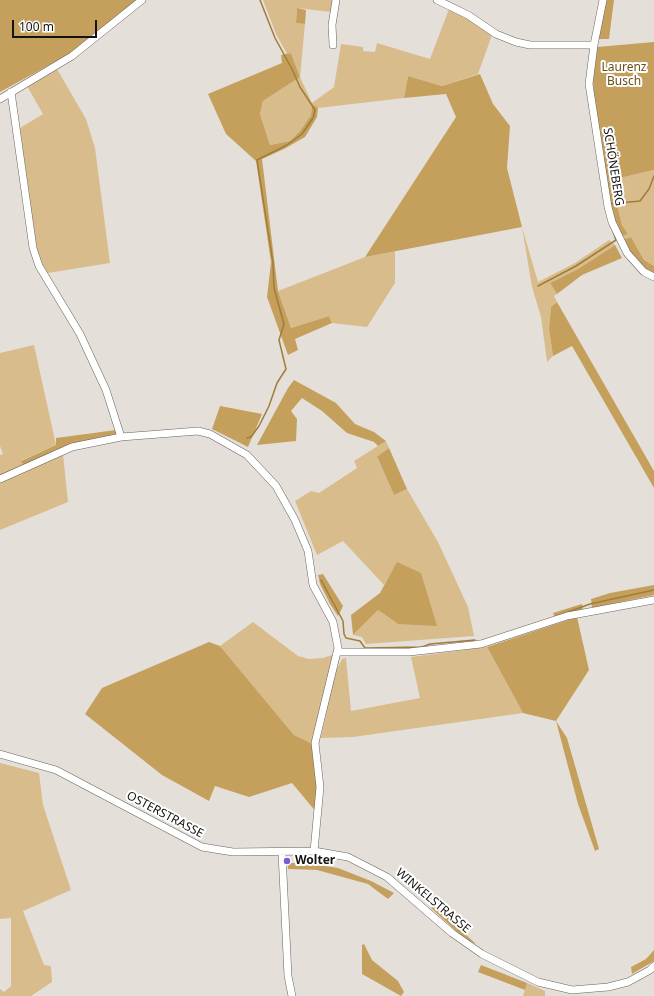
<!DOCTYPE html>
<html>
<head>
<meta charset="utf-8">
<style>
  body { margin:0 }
  #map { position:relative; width:654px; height:996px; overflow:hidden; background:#e4e0d9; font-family:"Noto Sans",sans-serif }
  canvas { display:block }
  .scale { position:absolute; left:12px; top:20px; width:85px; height:18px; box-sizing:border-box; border:2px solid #141311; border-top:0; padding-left:5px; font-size:12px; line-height:14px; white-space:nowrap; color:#141311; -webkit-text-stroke:3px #fff; paint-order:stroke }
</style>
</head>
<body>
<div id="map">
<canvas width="654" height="996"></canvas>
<div class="scale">100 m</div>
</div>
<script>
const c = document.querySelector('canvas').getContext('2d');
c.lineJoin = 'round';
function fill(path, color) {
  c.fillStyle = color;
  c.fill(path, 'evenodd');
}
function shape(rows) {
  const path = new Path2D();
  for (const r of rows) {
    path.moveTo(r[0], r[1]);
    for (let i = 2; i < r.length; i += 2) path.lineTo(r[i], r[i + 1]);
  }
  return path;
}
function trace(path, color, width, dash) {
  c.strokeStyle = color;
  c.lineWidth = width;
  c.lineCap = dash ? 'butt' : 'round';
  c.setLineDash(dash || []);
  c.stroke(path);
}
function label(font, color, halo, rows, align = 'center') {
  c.font = font + ' "Noto Sans",sans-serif';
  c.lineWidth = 4;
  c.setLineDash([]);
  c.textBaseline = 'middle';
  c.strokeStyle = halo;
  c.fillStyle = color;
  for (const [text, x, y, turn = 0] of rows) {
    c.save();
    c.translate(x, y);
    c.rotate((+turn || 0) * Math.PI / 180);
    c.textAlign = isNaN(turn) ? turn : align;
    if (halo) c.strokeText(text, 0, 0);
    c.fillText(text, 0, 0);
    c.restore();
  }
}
const green = shape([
  [263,0,333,0,331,12,297,8,296,23,305,24,300,77,312,103,334,87,341,44,363,47,363,51,375,52,377,43,430,59,449,9,467,17,492,35,478,74,442,86,408,76,404,98,318,108,312,104,311,115,300,131,290,141,270,145,260,114,263,101,300,77,291,53,287,54,276,34],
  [57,69,86,119,95,148,110,263,48,273,43,265,36,247,20,128,43,114,27,86],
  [654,170,654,266,644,260,631,237,622,240,620,237,628,234,622,225,611,180],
  [522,227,538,282,575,263,609,240,615,245,578,269,550,283,557,294,554,296,557,302,551,307,549,329,553,356,547,362,541,317,532,287],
  [395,251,395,283,367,327,332,323,329,316,291,328,278,291,365,257],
  [34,345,56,445,22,460,24,466,0,476,0,455,3,454,0,446,0,353],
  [386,441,389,448,377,458,394,495,407,489,438,542,468,607,474,636,366,644,362,637,353,635,378,610,398,624,398,562,384,585,343,541,317,555,295,501,311,491,319,493,357,468,354,461],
  [63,454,68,502,0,530,0,482],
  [253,622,298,656,309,659,323,658,335,654,313,744,294,735,220,646],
  [487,647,523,713,353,737,321,738,335,673,342,659,346,658,351,711,420,698,411,657],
  [0,763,39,773,43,805,71,890,23,911,44,965,51,966,52,982,31,996,0,996,0,989,4,992,11,986,11,918,0,919],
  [527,983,545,991,545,996,523,996]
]);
const forest = shape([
  [0,0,138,0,71,53,0,92],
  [606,0,614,0,609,39,598,39],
  [297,8,306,10,305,24,296,23],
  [654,42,654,170,611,180,622,225,628,234,620,237,609,203,595,107,593,80,597,47],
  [291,53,300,77,263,101,260,114,270,145,290,141,300,131,311,115,312,104,318,108,317,117,305,137,284,149,262,159,278,291,291,328,329,316,332,323,295,339,298,350,288,355,267,297,271,262,256,161,226,134,208,94,282,63,281,55],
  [480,74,493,104,510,126,507,168,522,227,365,257,456,117,446,94,404,98,408,76,442,86],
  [631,237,644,260,654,266,654,274,646,270,629,252,622,240],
  [615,245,622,258,582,275,557,294,550,283,578,269],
  [557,302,654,471,654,488,572,346,553,356,549,329,551,307],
  [294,380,336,403,355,424,374,432,386,441,378,446,374,442,347,433,322,411,302,398,291,411,297,419,296,441,257,445,288,388],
  [220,406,262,414,248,447,212,429],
  [116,430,118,435,24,466,21,461,56,445,56,438],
  [389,448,407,489,394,495,377,457],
  [397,562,421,573,437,626,398,624,378,610,353,635,351,615,380,593],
  [323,574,343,606,338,616,330,604,320,584,318,575],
  [654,585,654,595,592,608,591,599,610,593],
  [582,604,583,611,555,618,553,613],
  [577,617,589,670,556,721,567,738,599,849,595,851,578,804,556,721,523,713,487,647],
  [209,642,220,646,294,735,313,744,319,787,317,813,292,783,249,797,215,786,209,801,162,775,85,714,102,688],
  [288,863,307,863,338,868,371,881,394,893,388,899,368,884,317,870,288,869],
  [441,901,462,931,476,944,465,939,431,908],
  [364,944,372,960,398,981,404,992,401,996,362,974,362,945],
  [654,950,654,961,632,974,631,967,646,959],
  [481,965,527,983,525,990,478,972]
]);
const stream = shape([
  [609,204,640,201,649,189,654,176],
  [538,286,576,266,616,240,613,231],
  [247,438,251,437,259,426,269,406,277,383,286,369,279,340,284,324,274,288,273,263,257,160,287,145,302,134,313,118,315,110,300,87,292,69,275,38,260,0],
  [321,580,343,621,344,634,346,638,360,641,365,648,422,647,430,644,475,640],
  [557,616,590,604,654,590]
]);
const street = shape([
  [437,0,468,15,496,34,516,42,530,45,594,45],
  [603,0,594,45,589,84,608,207,612,222,627,253,644,272,654,277],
  [333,45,332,25,336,0],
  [11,92,33,248,39,266,80,334,106,390,121,437],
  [0,99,72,56,142,0],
  [0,479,72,447,121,437,198,431,210,434,247,455,276,486,295,520,308,551,313,585,333,622,338,648,315,743,320,787,314,851],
  [337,652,409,652,481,644,567,616,654,600],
  [0,754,56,770,202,847,233,852,314,851,348,857,387,877,452,933,482,954,538,982,572,990,608,987,628,982,650,970,654,966],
  [282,853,288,976,292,996]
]);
const markers = [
  [287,861,4,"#795bd6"]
];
const parkNames = [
  ["Laurenz",624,68],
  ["Busch",624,82]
];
const streetNames = [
  ["SCHÖNEBERG",613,167,81],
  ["OSTERSTRASSE",165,815,28],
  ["WINKELSTRASSE",433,901,40]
];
const poiNames = [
  ["Wolter",295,861]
];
fill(green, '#d9bc8b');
fill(forest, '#c5a05d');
trace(stream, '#a17c39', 1.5);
trace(street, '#66635d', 8);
trace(street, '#fff', 7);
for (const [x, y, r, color] of markers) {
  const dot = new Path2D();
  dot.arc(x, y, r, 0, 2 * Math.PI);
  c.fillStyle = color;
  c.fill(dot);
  trace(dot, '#fff', 1.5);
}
label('12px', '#694f1c', '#fff', parkNames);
label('12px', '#141311', '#fff', streetNames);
label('bold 12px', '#141311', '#fff', poiNames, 'left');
</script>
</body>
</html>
